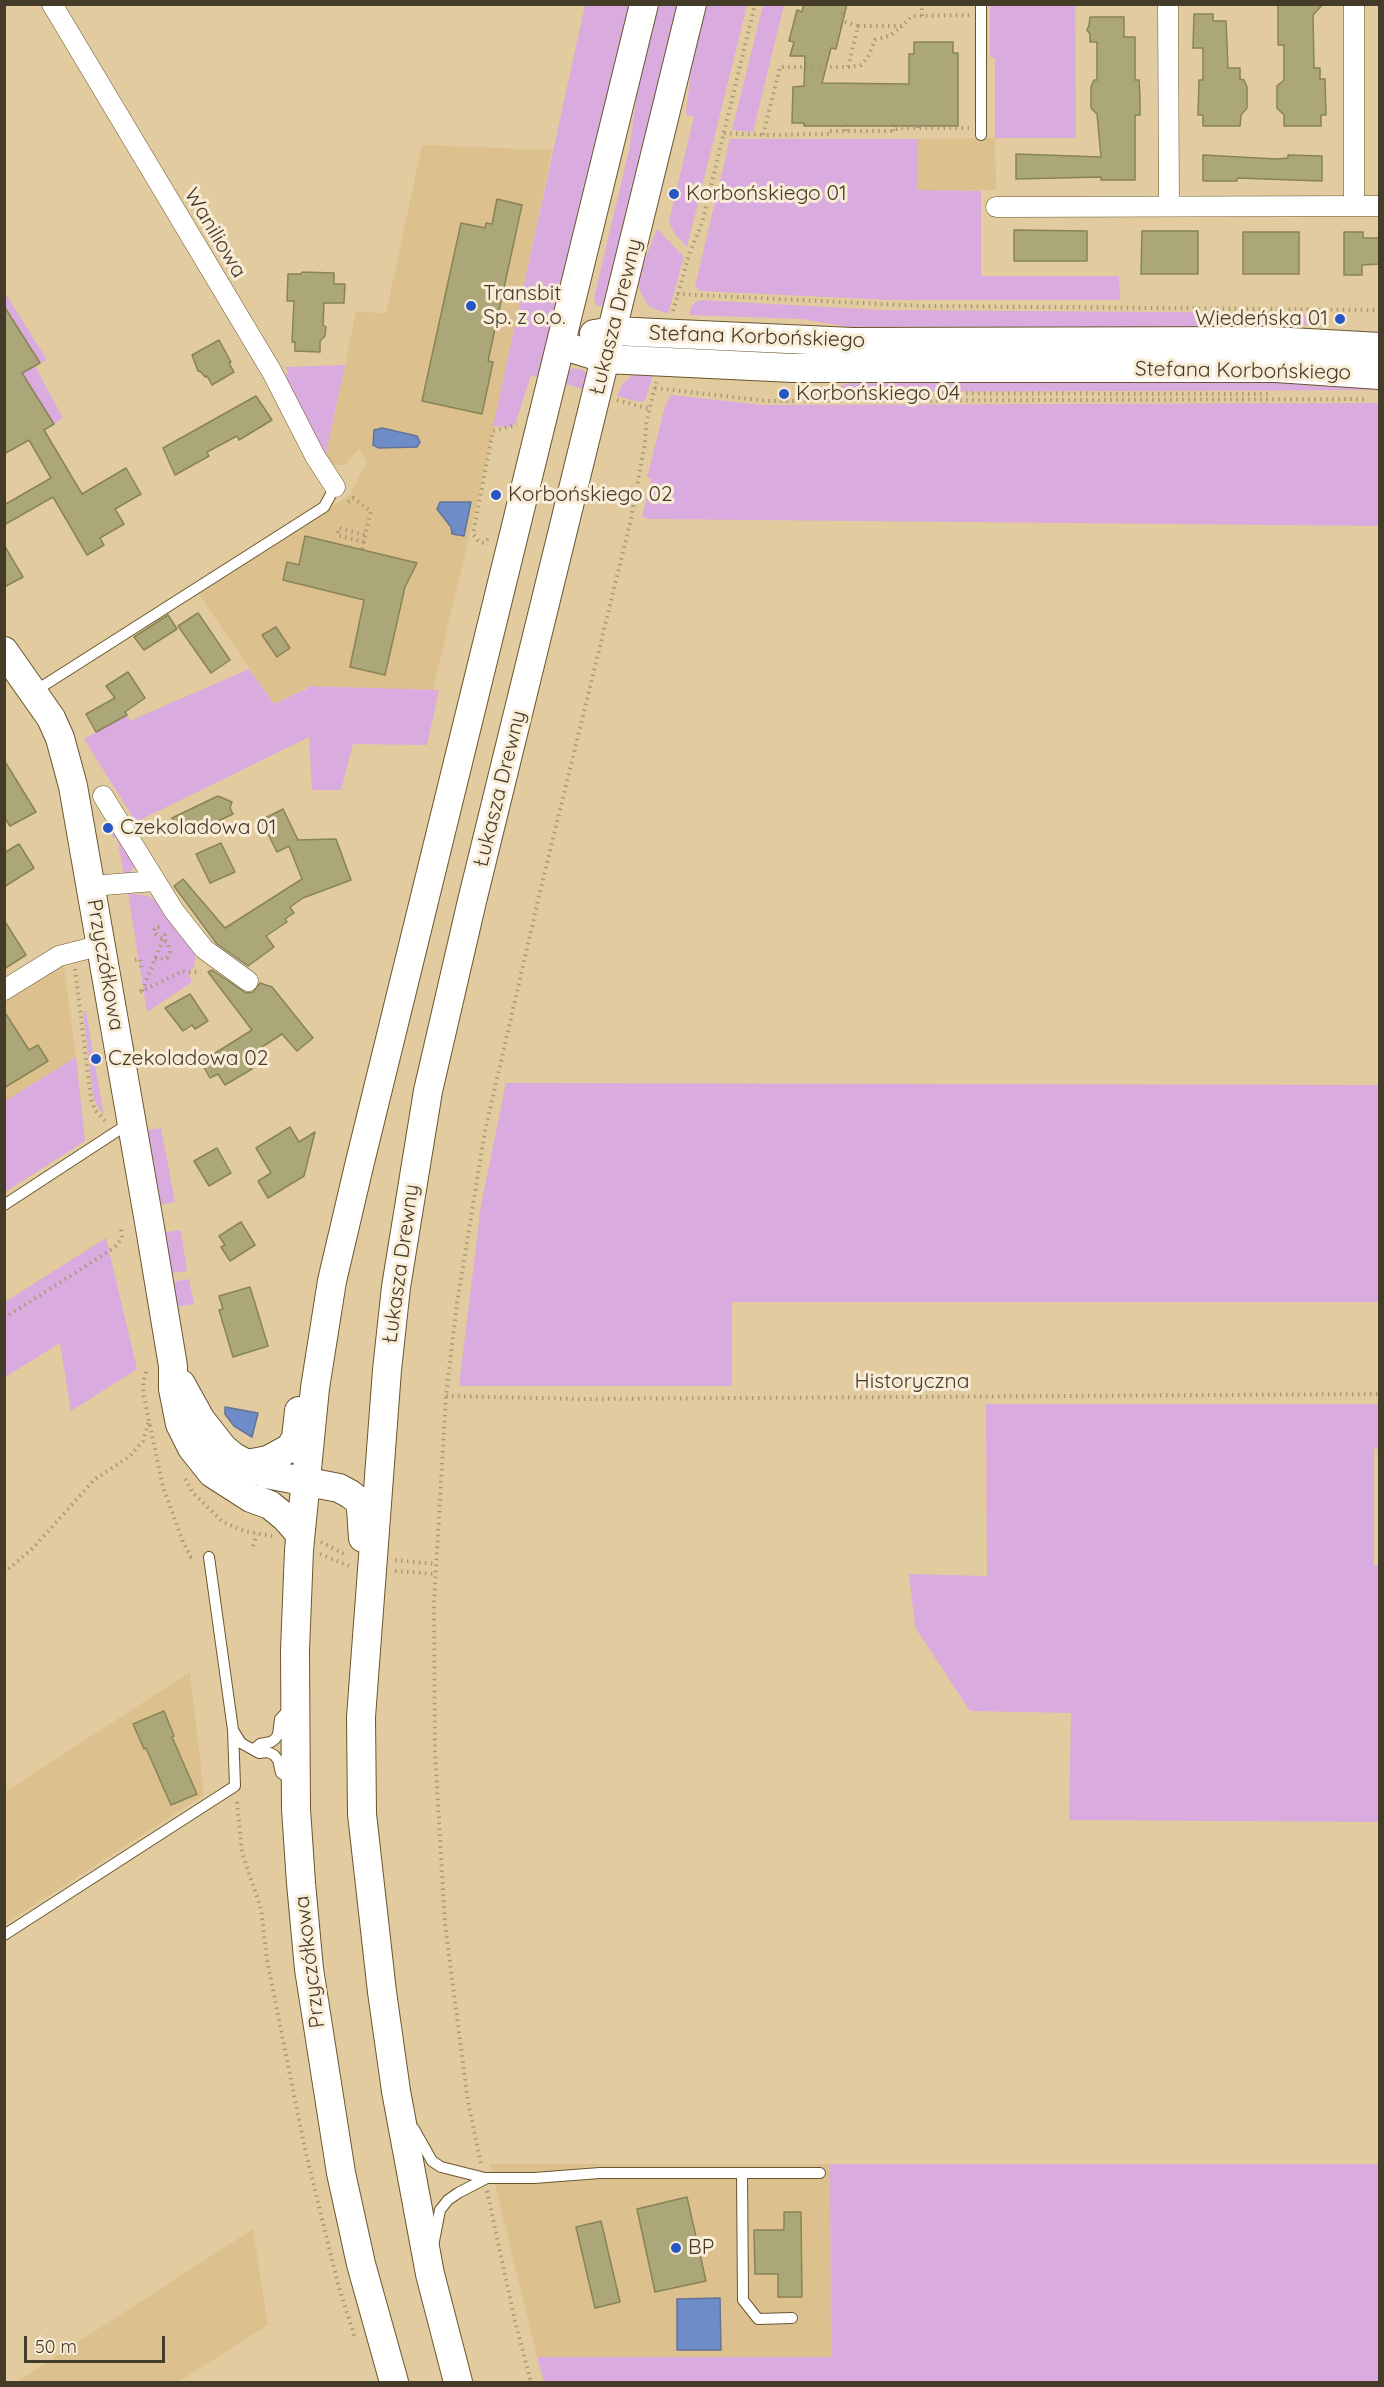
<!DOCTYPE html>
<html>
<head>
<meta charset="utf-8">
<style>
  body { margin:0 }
  #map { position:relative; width:1384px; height:2387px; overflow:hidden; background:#e2cb9e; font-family:Quicksand,sans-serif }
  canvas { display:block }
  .frame { position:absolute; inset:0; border:6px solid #453b29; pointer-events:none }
  .scale { position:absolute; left:24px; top:2336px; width:141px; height:27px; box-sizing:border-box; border:3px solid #453b29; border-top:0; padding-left:8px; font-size:18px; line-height:21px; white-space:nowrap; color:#453b29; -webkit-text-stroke:4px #f9edd7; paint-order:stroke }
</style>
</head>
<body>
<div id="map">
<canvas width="1384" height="2387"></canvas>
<div class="frame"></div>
<div class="scale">50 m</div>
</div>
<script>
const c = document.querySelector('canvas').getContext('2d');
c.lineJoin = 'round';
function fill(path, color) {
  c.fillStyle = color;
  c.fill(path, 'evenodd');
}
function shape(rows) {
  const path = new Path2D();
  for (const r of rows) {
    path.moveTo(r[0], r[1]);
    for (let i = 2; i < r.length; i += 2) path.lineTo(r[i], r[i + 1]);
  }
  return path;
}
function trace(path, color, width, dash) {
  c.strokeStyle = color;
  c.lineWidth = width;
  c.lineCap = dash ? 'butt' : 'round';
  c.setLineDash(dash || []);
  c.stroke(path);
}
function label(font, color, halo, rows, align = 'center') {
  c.font = font + ' Quicksand,sans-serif';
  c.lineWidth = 6;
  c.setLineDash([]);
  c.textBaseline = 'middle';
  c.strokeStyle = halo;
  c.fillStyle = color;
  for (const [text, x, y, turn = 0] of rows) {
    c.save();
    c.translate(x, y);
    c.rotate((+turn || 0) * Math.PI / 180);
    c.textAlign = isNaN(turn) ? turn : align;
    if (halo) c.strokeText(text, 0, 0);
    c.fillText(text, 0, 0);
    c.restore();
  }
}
const built = shape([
  [995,138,996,190,918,190,918,139],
  [422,145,552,150,486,464,433,690,309,686,274,704,198,593,350,495,367,461,359,449,345,465,333,465,326,454,356,312,386,313],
  [63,959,76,1057,5,1101,5,997],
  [190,1672,204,1795,5,1924,5,1792],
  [490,2164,830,2164,831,2357,537,2357],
  [253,2229,268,2325,178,2382,16,2382]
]);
const green = shape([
  [585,5,629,5,538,377,531,375,515,424,510,427,493,426],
  [655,5,680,5,605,305,600,306,596,305,594,298,629,150,642,57],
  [705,5,747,5,687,247,674,233,669,221,694,117,686,114,692,59],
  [763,5,784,5,753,132,732,130],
  [990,5,1075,5,1076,138,995,138,995,58,990,57],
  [730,139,918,139,918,190,981,191,981,276,1119,276,1120,300,889,300,701,291,695,286],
  [657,229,684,257,668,314,648,306,639,288,638,277],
  [4,293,5,293,47,360,40,363,5,306],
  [699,300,884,310,1303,313,1312,324,1273,332,856,328,801,319,690,315,691,306],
  [345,365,326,454,282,376,288,373,286,367],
  [35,366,63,418,54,424,22,373],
  [574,368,584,370,587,374,586,390,562,383,567,371],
  [654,372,645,401,639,402,617,396,622,385,628,379,635,374],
  [1288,378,1380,385,1379,390,835,392,831,388,862,380],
  [671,395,762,405,1379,403,1379,526,650,519,642,517,651,479,647,477,665,406],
  [249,669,274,704,308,688,308,686,439,690,427,745,353,744,341,790,312,790,309,737,136,822,84,739,127,715,130,721],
  [109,816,135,866,130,872,124,875,117,838,113,838],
  [128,893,149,896,160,905,196,951,194,967,188,973,192,982,147,1012],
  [86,1011,95,1066,104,1115,98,1108,93,1096,83,1012],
  [76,1057,85,1141,5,1192,5,1101],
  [506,1083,1379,1085,1379,1302,732,1302,732,1386,459,1386,481,1205],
  [161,1128,175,1202,160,1205,147,1130],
  [179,1230,181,1231,187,1271,170,1273,163,1233],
  [106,1238,137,1369,71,1411,60,1343,5,1377,5,1302],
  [189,1279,194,1304,176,1307,172,1282],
  [986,1404,1379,1404,1379,1449,1374,1449,1374,1566,1380,1566,1379,1822,1069,1820,1071,1713,970,1711,915,1627,909,1574,987,1576],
  [830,2164,1379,2164,1379,2382,544,2382,537,2357,831,2357]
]);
const water = shape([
  [382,428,417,436,420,442,417,447,379,448,373,445,374,430,382,428],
  [440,502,471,502,464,536,452,534,451,527,437,509,440,502],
  [225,1407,258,1413,252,1437,234,1426,225,1414,225,1407],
  [720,2298,721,2350,677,2350,677,2299,720,2298]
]);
const building = shape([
  [804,4,847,4,836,49,831,48,822,83,909,84,909,54,914,54,914,42,953,42,953,53,958,53,958,126,804,126,804,123,792,123,793,87,804,86,805,56,790,56,794,42,789,41,797,10,802,12,804,4],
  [1278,4,1323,4,1313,15,1314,68,1320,68,1320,79,1325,79,1326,115,1321,115,1321,126,1284,126,1284,115,1277,108,1277,86,1284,80,1284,45,1278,45,1278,4],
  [1194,14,1213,14,1213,21,1226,21,1228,68,1240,68,1240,79,1244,80,1247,87,1247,108,1241,115,1240,126,1203,126,1203,115,1198,115,1199,80,1203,80,1203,48,1193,48,1194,14],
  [1090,17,1124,17,1124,37,1135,37,1135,80,1139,80,1140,97,1140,115,1135,115,1135,180,1101,180,1101,177,1016,179,1016,154,1101,157,1097,114,1091,108,1091,87,1094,80,1097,80,1097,42,1090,42,1090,34,1087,30,1089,25,1090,17],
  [1203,155,1276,159,1288,158,1288,155,1322,156,1322,181,1237,178,1237,181,1203,181,1203,155],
  [497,199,522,205,488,361,493,362,482,414,422,401,461,223,485,228,486,223,492,224,497,199],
  [1014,230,1087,231,1087,261,1014,261,1014,230],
  [1142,231,1198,231,1198,274,1141,274,1142,231],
  [1243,232,1299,232,1299,274,1243,274,1243,232],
  [1344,232,1363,232,1363,238,1380,238,1380,264,1362,265,1362,275,1344,275,1344,232],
  [302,272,334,273,334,284,345,284,344,303,324,303,323,325,326,327,325,336,320,341,320,352,295,351,295,342,292,342,294,301,287,301,288,274,301,274,302,272],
  [4,306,40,363,22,373,54,424,44,430,82,494,126,468,141,494,115,509,124,524,100,538,104,545,87,555,53,497,4,525,4,505,51,478,29,440,4,454,4,306],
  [219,340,231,362,229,363,234,372,212,385,207,376,205,377,201,372,198,371,192,355,219,340],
  [256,396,272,420,239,440,237,436,207,452,209,456,175,475,163,448,256,396],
  [305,536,417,563,405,587,385,675,350,667,364,600,283,580,287,562,299,565,305,536],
  [4,545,23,577,4,587,4,545],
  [198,613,230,660,211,673,178,626,198,613],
  [168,615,177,629,144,650,134,637,168,615],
  [276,627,290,648,277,657,262,635,276,627],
  [128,672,145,698,125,712,127,715,96,732,86,714,115,698,106,686,128,672],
  [4,760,36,812,10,826,4,817,4,760],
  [218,796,232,802,230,808,233,814,201,829,197,822,178,832,172,818,218,796],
  [283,809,298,840,336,839,351,880,303,898,290,907,294,913,285,919,287,922,266,936,274,947,248,966,217,944,174,886,183,879,225,928,302,879,289,846,277,852,261,820,283,809],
  [221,843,235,872,210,883,196,854,221,843],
  [19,844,34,868,4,887,4,853,19,844],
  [4,920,26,955,4,969,4,920],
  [212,970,246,993,253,992,260,983,272,987,313,1038,297,1051,282,1034,245,1058,252,1069,225,1085,218,1074,210,1078,201,1062,252,1030,208,972,212,970],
  [190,994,208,1021,195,1029,192,1025,183,1031,165,1008,190,994],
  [4,1011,29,1050,38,1045,48,1061,4,1088,4,1011],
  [290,1127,299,1142,315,1132,304,1176,268,1198,258,1181,271,1173,256,1148,290,1127],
  [217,1148,231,1173,209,1186,194,1161,217,1148],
  [241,1222,255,1245,230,1261,221,1247,225,1245,219,1236,241,1222],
  [250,1287,268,1346,233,1357,219,1310,223,1309,219,1296,250,1287],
  [164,1711,174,1736,172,1737,197,1794,171,1805,146,1748,144,1749,133,1724,164,1711],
  [687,2197,706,2281,655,2292,637,2209,687,2197],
  [784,2212,801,2212,802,2297,778,2297,778,2274,755,2274,754,2230,784,2230,784,2212],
  [601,2221,620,2302,595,2308,576,2227,601,2221]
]);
const path = shape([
  [842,12,842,21,858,26],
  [922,16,922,5],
  [848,67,861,65,868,57,875,40,891,35,902,26],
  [918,128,918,121],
  [969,128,899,128,893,131,829,131,829,134,763,135,780,67,848,67,858,26,902,26,912,16,969,15],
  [846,131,846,121],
  [893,131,893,121],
  [724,133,763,135],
  [677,294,924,306,1380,310],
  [673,311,689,255,702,223,755,4],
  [655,388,767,401,1367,399],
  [804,393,1271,394],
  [617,400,650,409],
  [348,502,353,498,371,511,362,550],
  [488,539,484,543,479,542,473,534,493,431,517,425],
  [364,542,337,535,339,528,365,535],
  [155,959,167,958,170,952,168,943,154,933,155,927,162,927],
  [135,960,140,959,142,971],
  [75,969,91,1099,95,1110,107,1123],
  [142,991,166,932],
  [140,992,183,971,191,973,201,971],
  [4,1318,114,1248,122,1238,121,1227],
  [146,1372,143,1383,144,1397,163,1487,183,1542,191,1557,195,1557],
  [446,1396,583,1399,1380,1394],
  [185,1479,193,1493,223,1522,244,1531,272,1536],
  [321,1542,346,1555],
  [253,1546,257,1534],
  [320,1554,349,1566],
  [395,1560,436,1564],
  [395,1571,436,1574],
  [4,1573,33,1548,95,1479,129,1457,143,1441,149,1421],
  [237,1802,242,1852,261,1909,267,1960,304,2145,338,2284,355,2338],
  [481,2163,468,2102,445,1924,435,1752,434,1603,446,1396,457,1303,485,1131,539,896,631,519,645,443,646,424,656,382],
  [487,2191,515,2321,531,2382]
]);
const lane = shape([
  [981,135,981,4],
  [35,691,324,507,335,487],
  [4,1205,131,1122],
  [209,1557,233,1730,241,1743,259,1753,268,1752,274,1755,278,1760,281,1773,293,1781],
  [254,1749,260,1744,271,1742,275,1739,278,1735,280,1719,290,1708],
  [4,1935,235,1786,233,1730],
  [414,2129,432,2161,441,2167,485,2178,534,2178,600,2173,820,2173],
  [742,2173,743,2300,758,2319,792,2318],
  [434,2241,440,2210,448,2200,458,2193,485,2179]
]);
const street = shape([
  [52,4,272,372,315,456,335,487],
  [1168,4,1169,205],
  [1354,206,1354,4],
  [996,207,1380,206],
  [103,796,174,911,204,949,248,981],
  [91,886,155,881],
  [4,990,59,956,102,945]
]);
const secondary = shape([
  [594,334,613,331,852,342,1272,341,1380,347],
  [561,345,606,359,793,368,1276,368,1380,375],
  [4,651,51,718,60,738,73,786,149,1222,173,1366,173,1389,180,1424,192,1448,212,1473,251,1498,270,1505,286,1518,300,1534],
  [181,1384,201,1420,223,1448,234,1457,266,1474,339,1488,350,1494,359,1501,361,1509,363,1538],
  [247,1464,268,1460,290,1448,296,1438,299,1411],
  [394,2382,361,2264,341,2173,309,1969,301,1883,296,1809,295,1650,299,1550,315,1388,332,1281,359,1166,644,4],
  [458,2382,430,2274,396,2091,382,1992,362,1814,361,1717,387,1370,396,1287,428,1091,472,901,692,4]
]);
const markers = [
  [674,194,6,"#2556c4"],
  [471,306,6,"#2556c4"],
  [1340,319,6,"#2556c4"],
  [784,394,6,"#2556c4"],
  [496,495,6,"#2556c4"],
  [108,828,6,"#2556c4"],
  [96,1059,6,"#2556c4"],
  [676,2248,6,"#2556c4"]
];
const poiNames = [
  ["Korbońskiego 01",686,194],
  ["Transbit",483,294],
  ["Sp. z o.o.",483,318],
  ["Wiedeńska 01",1328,319,"right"],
  ["Korbońskiego 04",796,394],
  ["Korbońskiego 02",508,495],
  ["Czekoladowa 01",120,828],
  ["Czekoladowa 02",108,1059],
  ["BP",688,2248]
];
const streetNames = [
  ["Waniliowa",215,233,59],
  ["Łukasza Drewny",616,317,-76],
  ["Stefana Korbońskiego",757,337,2],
  ["Stefana Korbońskiego",1243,371,1],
  ["Łukasza Drewny",500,789,-76],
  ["Przyczółkowa",105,965,80],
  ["Łukasza Drewny",401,1264,-82],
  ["Historyczna",912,1382],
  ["Przyczółkowa",310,1962,-97]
];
fill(built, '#dcc18e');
fill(green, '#daabdf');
fill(water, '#6e8cc8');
trace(water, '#627498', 1.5);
fill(building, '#aba778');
trace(building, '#888456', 1.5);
trace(lane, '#6a562d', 12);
trace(street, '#6a562d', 21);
trace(secondary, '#6a562d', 30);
trace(path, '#ab9975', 4, [1.5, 4.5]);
trace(lane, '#fff', 10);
trace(street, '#fff', 20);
trace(secondary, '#fff', 28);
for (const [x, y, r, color] of markers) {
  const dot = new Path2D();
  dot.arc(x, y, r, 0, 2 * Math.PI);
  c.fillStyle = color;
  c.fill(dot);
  trace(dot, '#f9edd7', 2);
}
label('21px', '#453b29', '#f9edd7', poiNames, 'left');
label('21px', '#453b29', '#f9edd7', streetNames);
</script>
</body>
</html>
